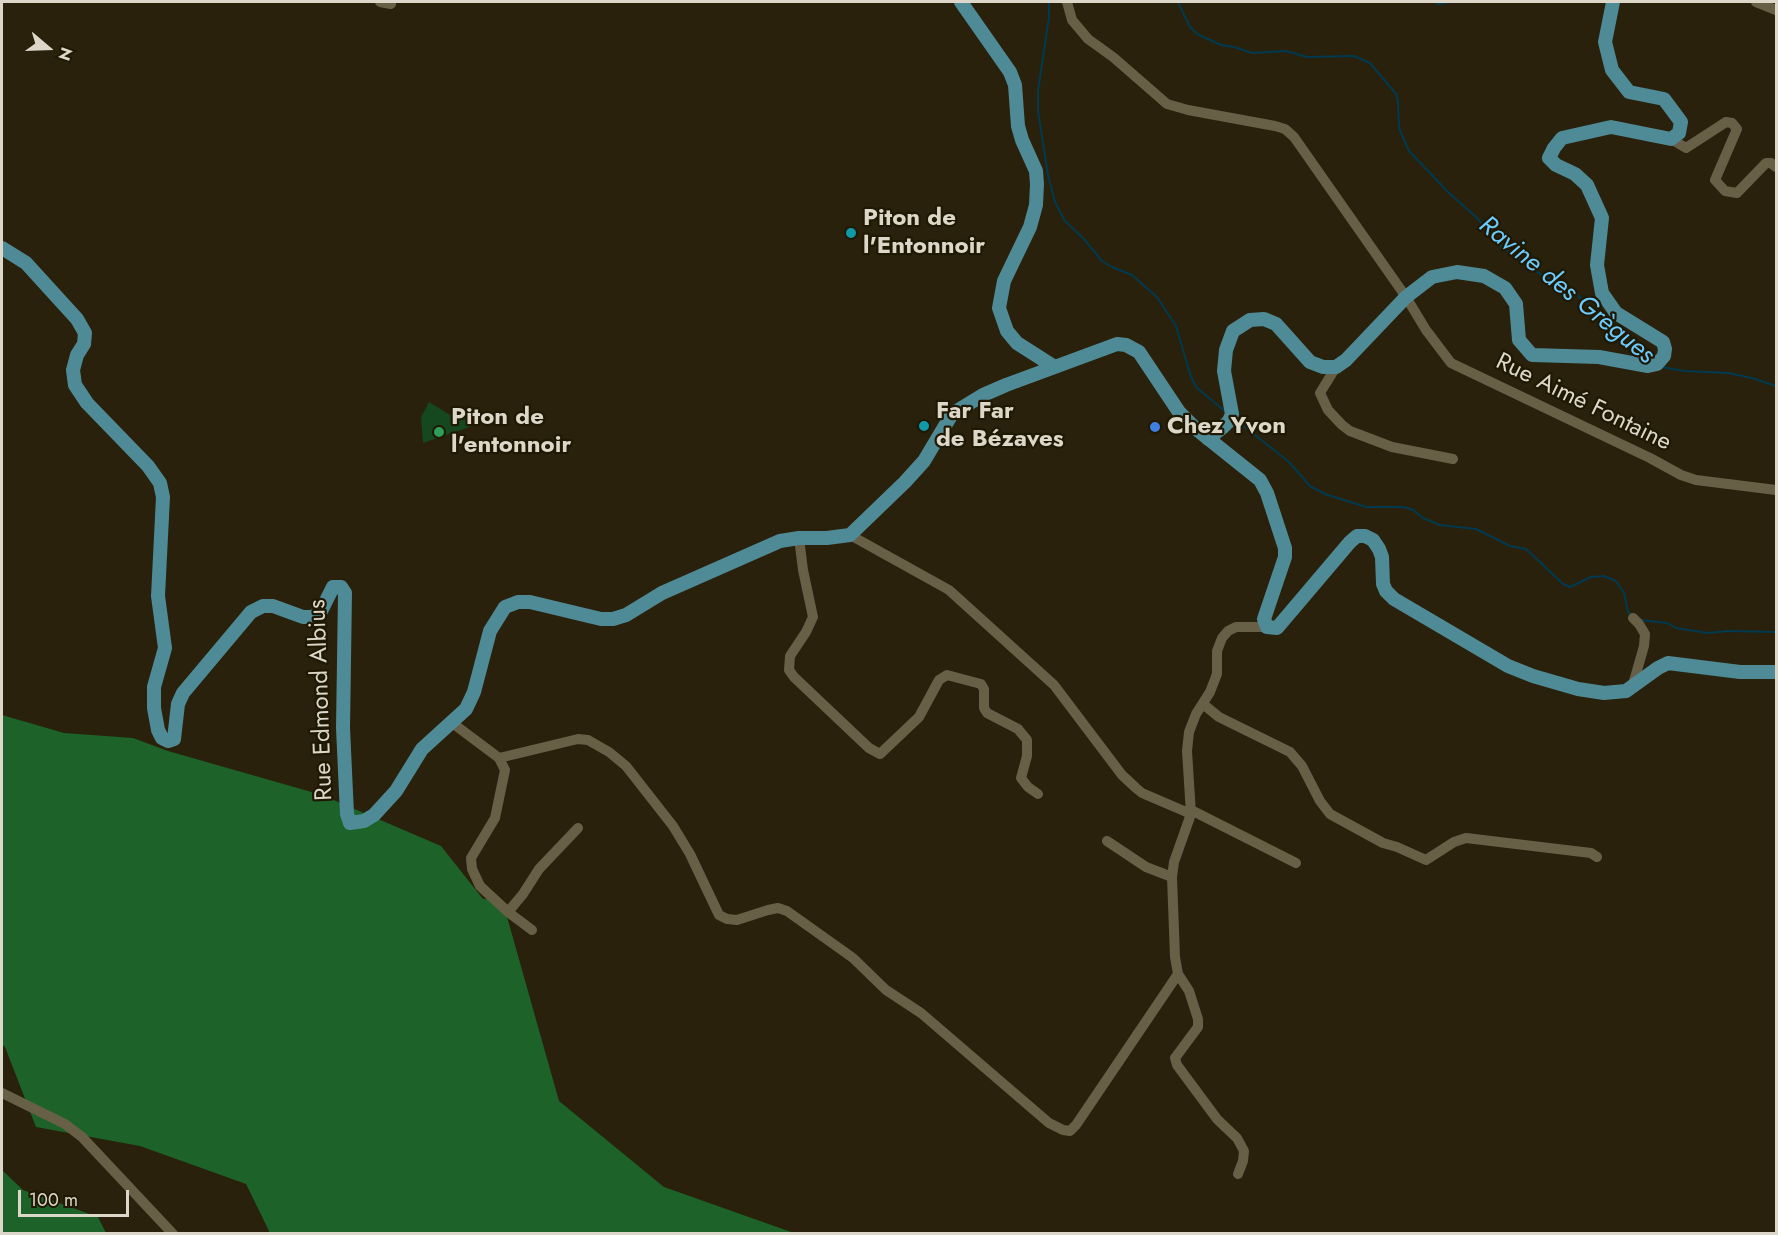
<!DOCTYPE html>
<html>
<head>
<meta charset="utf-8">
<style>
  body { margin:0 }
  #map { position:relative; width:1778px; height:1235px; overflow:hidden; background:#29210b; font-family:Jost,sans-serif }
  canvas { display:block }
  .frame { position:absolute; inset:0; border:3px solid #dcd7c9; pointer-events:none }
  .north { position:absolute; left:18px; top:18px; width:60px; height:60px; -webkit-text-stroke:4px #1f1803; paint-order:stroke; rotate:109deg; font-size:16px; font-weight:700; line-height:24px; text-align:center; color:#dcd7c9 }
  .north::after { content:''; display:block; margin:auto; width:21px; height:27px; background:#dcd7c9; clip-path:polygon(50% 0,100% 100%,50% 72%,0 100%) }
  .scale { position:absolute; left:18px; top:1190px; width:111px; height:27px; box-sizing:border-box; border:3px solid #dcd7c9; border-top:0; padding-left:8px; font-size:18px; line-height:21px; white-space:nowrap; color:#dcd7c9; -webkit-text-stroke:4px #1f1803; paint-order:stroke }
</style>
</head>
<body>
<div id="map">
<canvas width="1778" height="1235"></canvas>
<div class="frame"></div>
<div class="north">N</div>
<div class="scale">100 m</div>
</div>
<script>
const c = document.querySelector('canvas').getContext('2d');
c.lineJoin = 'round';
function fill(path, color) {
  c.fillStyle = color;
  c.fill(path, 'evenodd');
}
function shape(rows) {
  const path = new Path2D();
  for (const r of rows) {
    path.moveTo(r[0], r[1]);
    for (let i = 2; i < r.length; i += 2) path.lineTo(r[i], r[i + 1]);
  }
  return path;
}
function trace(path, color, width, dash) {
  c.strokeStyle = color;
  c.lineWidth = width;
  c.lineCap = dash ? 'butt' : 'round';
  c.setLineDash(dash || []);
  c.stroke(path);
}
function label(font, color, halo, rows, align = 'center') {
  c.font = font + ' Jost,sans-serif';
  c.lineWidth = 4.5;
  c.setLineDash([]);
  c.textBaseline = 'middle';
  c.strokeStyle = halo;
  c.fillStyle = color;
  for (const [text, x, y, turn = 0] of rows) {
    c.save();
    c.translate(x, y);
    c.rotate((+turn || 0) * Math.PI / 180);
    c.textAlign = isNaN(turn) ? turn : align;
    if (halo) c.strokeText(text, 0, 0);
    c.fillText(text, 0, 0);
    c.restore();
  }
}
const green = shape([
  [429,402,450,415,490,420,423,443,421,417]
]);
const forest = shape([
  [2,715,64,733,133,738,168,751,322,795,441,846,483,899,502,899,559,1101,664,1187,794,1233,270,1233,246,1184,140,1146,36,1127,5,1047,2,1044],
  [2,1170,23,1190,98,1217,106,1233,2,1233]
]);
const stream = shape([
  [1049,2,1049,17,1038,91,1038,111,1048,175,1055,202,1065,221,1083,238,1102,261,1112,267,1132,275,1157,297,1176,326,1191,377,1197,388,1226,412],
  [1178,2,1190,27,1197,34,1221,45,1234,47,1252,53,1286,51,1307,57,1354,56,1370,63,1396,94,1398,102,1399,128,1409,151,1448,192,1476,217,1501,246,1543,276,1565,285,1629,338,1649,360],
  [1436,2,1438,4,1450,2],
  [1662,367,1684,371,1728,373,1752,378,1776,386],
  [1235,419,1289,462,1310,486,1325,494,1366,507,1404,507,1413,510,1423,518,1440,525,1476,529,1510,546,1526,549,1563,584,1570,587,1591,577,1604,576,1616,581,1624,593,1628,612,1631,615],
  [1641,620,1667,623,1676,628,1708,633,1728,631,1776,632]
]);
const minor = shape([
  [380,2,391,4],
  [1067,2,1072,20,1088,39,1113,57,1167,104,1188,110,1275,126,1285,129,1294,137,1406,297,1426,330,1451,363,1650,458,1681,475,1696,480,1776,490],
  [1756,2,1776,10],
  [1671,139,1686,148,1726,122,1732,123,1737,129,1715,180,1725,191,1737,193,1766,163,1771,163,1776,167],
  [1336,367,1320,393,1328,410,1342,425,1350,431,1392,447,1453,459],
  [850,535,949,590,1054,685,1122,775,1136,788,1142,793,1191,814],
  [799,538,803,570,813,617,806,632,790,656,789,670,794,677,869,748,880,754,919,717,939,680,947,675,981,684,984,689,984,708,987,713,1018,729,1027,740,1027,756,1021,778,1028,787,1038,794],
  [1632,688,1644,646,1645,634,1639,624,1633,618],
  [1203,704,1219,717,1290,752,1302,766,1320,801,1330,814,1383,843,1397,847,1426,860,1454,842,1466,838,1591,853,1597,857],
  [451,722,499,758,505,770,495,818,471,858,472,869,480,886,508,912,532,930],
  [499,758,578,739,588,740,609,752,626,766,673,826,690,854,719,915,727,919,737,920,768,910,778,908,787,911,853,958,886,990,921,1013,1049,1123,1063,1130,1070,1131,1076,1125,1178,974],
  [1191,810,1296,863],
  [1107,841,1146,867,1172,877],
  [508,912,523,894,539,869,578,828],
  [2,1093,65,1124,82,1137,173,1234],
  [1238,1174,1243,1161,1244,1151,1237,1138,1217,1119,1177,1065,1175,1058,1198,1027,1198,1019,1189,991,1178,974,1175,957,1172,877,1174,862,1191,814,1187,751,1189,732,1196,714,1210,692,1217,674,1217,651,1222,638,1228,631,1236,627,1267,627]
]);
const major = shape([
  [961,2,1010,72,1015,85,1018,126,1022,140,1036,171,1037,184,1036,205,1030,227,1004,281,999,308,1007,331,1017,343,1053,366],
  [2,248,26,263,77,319,85,333,84,344,77,355,73,370,75,385,87,403,148,466,160,483,163,497,158,596,165,648,154,687,154,708,158,730,162,738,168,741,174,739,178,704,183,693,251,612,263,606,273,606,303,617,312,617,320,613,333,587,341,587,345,593,343,728,347,814,350,823,364,821,374,815,396,791,422,749,466,709,474,692,490,631,505,607,518,602,530,602,601,619,613,619,626,615,662,593,780,541,799,538,827,538,850,535,905,482,924,461,952,414,983,395,1006,385,1117,344,1126,345,1139,352,1179,412,1195,428,1260,480,1267,493,1285,548,1285,557,1264,619,1267,627,1277,628,1350,542,1357,536,1365,536,1373,540,1379,549,1382,557,1383,584,1386,591,1394,599,1508,666,1533,676,1578,689,1604,693,1626,691,1658,668,1668,663,1740,672,1776,672],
  [1208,439,1223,427,1229,421,1232,414,1224,371,1226,350,1233,331,1250,320,1264,319,1276,324,1310,362,1323,367,1336,367,1346,360,1406,297,1432,277,1457,272,1484,276,1505,288,1516,304,1519,340,1532,355,1599,357,1648,366,1657,364,1664,356,1665,349,1663,342,1616,313,1602,293,1597,265,1602,218,1587,185,1575,174,1556,165,1549,158,1554,148,1562,138,1611,127,1671,139,1679,133,1681,122,1664,99,1629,92,1612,70,1605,42,1613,2]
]);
const markers = [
  [851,233,6,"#0f9aa8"],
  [924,426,6,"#0f9aa8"],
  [1155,427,6,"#3f7fe0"],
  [439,432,6,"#2e9e5b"]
];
const poiNames = [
  ["Piton de",863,219],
  ["l'Entonnoir",863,247],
  ["Far Far",936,412],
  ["de Bézaves",936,440],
  ["Piton de",451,418],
  ["l'entonnoir",451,446],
  ["Chez Yvon",1167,427]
];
const streetNames = [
  ["Rue Aimé Fontaine",1583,403,26],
  ["Rue Edmond Albius",322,700,-92]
];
const waterNames = [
  ["Ravine des Grègues",1566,291,39]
];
fill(green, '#15481e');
fill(forest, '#1c6229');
trace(stream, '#003a51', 2);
trace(minor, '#685f47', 10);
trace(major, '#4f8b96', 14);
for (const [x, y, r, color] of markers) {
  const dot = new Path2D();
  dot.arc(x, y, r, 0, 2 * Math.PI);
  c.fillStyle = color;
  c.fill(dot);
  trace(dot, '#1f1803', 2);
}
label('bold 24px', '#dcd7c9', '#1f1803', poiNames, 'left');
label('24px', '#dcd7c9', '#1f1803', streetNames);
label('italic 26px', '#6ccbfd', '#1f1803', waterNames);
</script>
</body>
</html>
